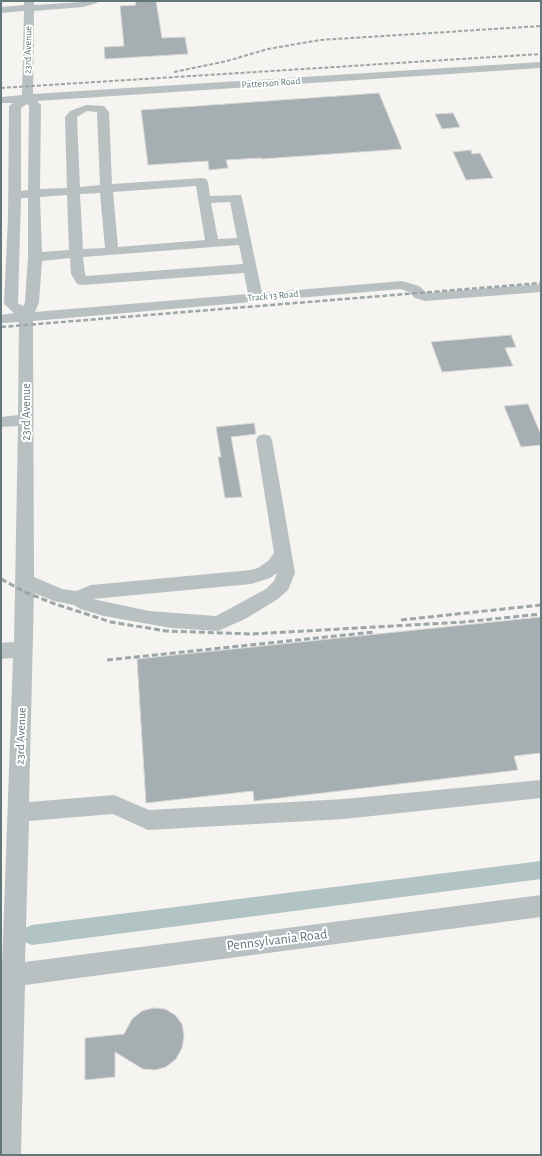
<!DOCTYPE html>
<html>
<head>
<meta charset="utf-8">
<style>
  body { margin:0 }
  #map { position:relative; width:542px; height:1156px; overflow:hidden; background:#f5f4f1; font-family:"Alegreya Sans",sans-serif }
  canvas { display:block }
  .frame { position:absolute; inset:0; border:2px solid #62777a; pointer-events:none }
</style>
</head>
<body>
<div id="map">
<canvas width="542" height="1156"></canvas>
<div class="frame"></div>
</div>
<script>
const c = document.querySelector('canvas').getContext('2d');
c.lineJoin = 'round';
function shape(rows) {
  const path = new Path2D();
  for (const r of rows) {
    path.moveTo(r[0], r[1]);
    for (let i = 2; i < r.length; i += 2) path.lineTo(r[i], r[i + 1]);
  }
  return path;
}
function fill(path, color) {
  c.fillStyle = color;
  c.fill(path, 'evenodd');
}
function trace(path, color, width, dash) {
  c.strokeStyle = color;
  c.lineWidth = width;
  c.lineCap = dash ? 'butt' : 'round';
  c.setLineDash(dash || []);
  c.stroke(path);
}
function label(font, color, halo, rows, align = 'center') {
  c.font = font + ' "Alegreya Sans",sans-serif';
  c.lineWidth = 4;
  c.setLineDash([]);
  c.textBaseline = 'middle';
  c.strokeStyle = halo;
  c.fillStyle = color;
  for (const [text, x, y, turn = 0] of rows) {
    c.save();
    c.translate(x, y);
    c.rotate((+turn || 0) * Math.PI / 180);
    c.textAlign = isNaN(turn) ? turn : align;
    if (halo) c.strokeText(text, 0, 0);
    c.fillText(text, 0, 0);
    c.restore();
  }
}
const canal = shape([
  [541,861,541,879,32,945,25,942,22,935,25,928,32,925,541,861]
]);
const building = shape([
  [135,1,156,1,162,38,185,37,188,54,105,59,104,47,124,46,120,6,136,5,135,1],
  [379,93,402,149,261,159,261,158,226,160,228,168,209,170,208,161,148,165,141,110,379,93],
  [453,113,460,127,442,129,435,114,453,113],
  [471,150,472,154,480,153,493,178,466,180,453,152,471,150],
  [511,335,516,347,505,348,513,366,442,372,431,342,511,335],
  [528,404,541,435,541,445,521,447,504,406,528,404],
  [254,423,256,434,231,437,242,497,225,498,218,457,221,457,216,427,254,423],
  [541,617,541,753,514,756,518,770,254,801,253,791,146,803,137,659,541,617],
  [153,1008,165,1009,175,1015,182,1024,184,1036,182,1048,176,1059,166,1067,155,1070,143,1069,115,1052,115,1077,85,1080,85,1038,124,1034,132,1019,142,1011,153,1008]
]);
const minor = shape([
  [24,1,34,1,34,5,98,1,97,3,83,7,34,11,33,94,541,62,541,68,37,101,41,105,40,189,67,188,65,117,70,111,86,105,104,106,109,112,112,184,202,178,206,179,208,182,210,196,241,195,242,198,262,293,402,281,419,286,427,293,541,284,541,292,425,301,415,298,409,292,401,289,33,321,34,577,62,589,76,591,91,585,251,570,258,568,268,561,274,553,256,440,258,436,264,434,270,436,272,440,295,573,288,590,278,599,245,619,218,631,171,628,104,616,80,609,74,605,54,601,34,593,29,802,114,795,149,810,344,799,541,780,541,798,344,819,148,830,113,814,29,821,25,962,541,895,541,917,25,985,21,1155,1,1155,1,994,13,658,1,659,1,643,14,642,18,426,1,427,1,417,18,415,19,322,1,323,1,315,14,313,4,304,8,218,9,106,13,103,1,103,1,97,22,95,24,11,1,13,1,7,24,5,24,1],
  [27,104,29,106,28,190,21,191,21,108,27,104],
  [87,111,97,112,100,185,80,187,77,117,87,111],
  [196,186,205,240,118,247,113,192,196,186],
  [100,193,105,248,83,249,80,194,100,193],
  [67,195,69,250,42,252,40,197,67,195],
  [21,198,28,198,28,257,25,302,23,306,18,303,21,198],
  [230,202,237,238,218,239,211,203,230,202],
  [239,245,243,264,86,276,85,274,83,257,239,245],
  [70,258,71,274,77,284,82,285,244,273,248,294,35,312,39,302,42,261,70,258],
  [277,573,274,581,266,589,216,616,149,611,93,599,251,584,270,578,277,573]
]);
const railFar2 = shape([
  [174,72,227,61,268,49,320,40,541,26],
  [1,88,541,54]
]);
const railFar1 = shape([
  [1,327,541,283]
]);
const rail = shape([
  [1,579,25,592,55,604,111,622,166,631,252,634,464,622,541,614],
  [401,620,541,605],
  [107,660,374,632]
]);
const farStreetnames = [
  ["23rd Avenue",28,50,-89],
  ["Patterson Road",271,83,-4],
  ["Track 13 Road",273,296,-5]
];
const streetNames = [
  ["23rd Avenue",26,412,-90],
  ["23rd Avenue",21,736,-88]
];
const nearStreetnames = [
  ["Pennsylvania Road",277,940,-7]
];
fill(canal, '#b2c3c3');
fill(building, '#a5afb1');
trace(building, '#d6d5d4', 1);
fill(minor, '#b9c0c1');
trace(railFar2, '#9ca5a7', 2, [4, 2]);
trace(railFar1, '#9ca5a7', 2.5, [5, 2.5]);
trace(rail, '#9ca5a7', 3, [6, 3]);
label('10px', '#62777a', '#fff', farStreetnames);
label('12px', '#62777a', '#fff', streetNames);
label('14px', '#62777a', '#fff', nearStreetnames);
</script>
</body>
</html>
